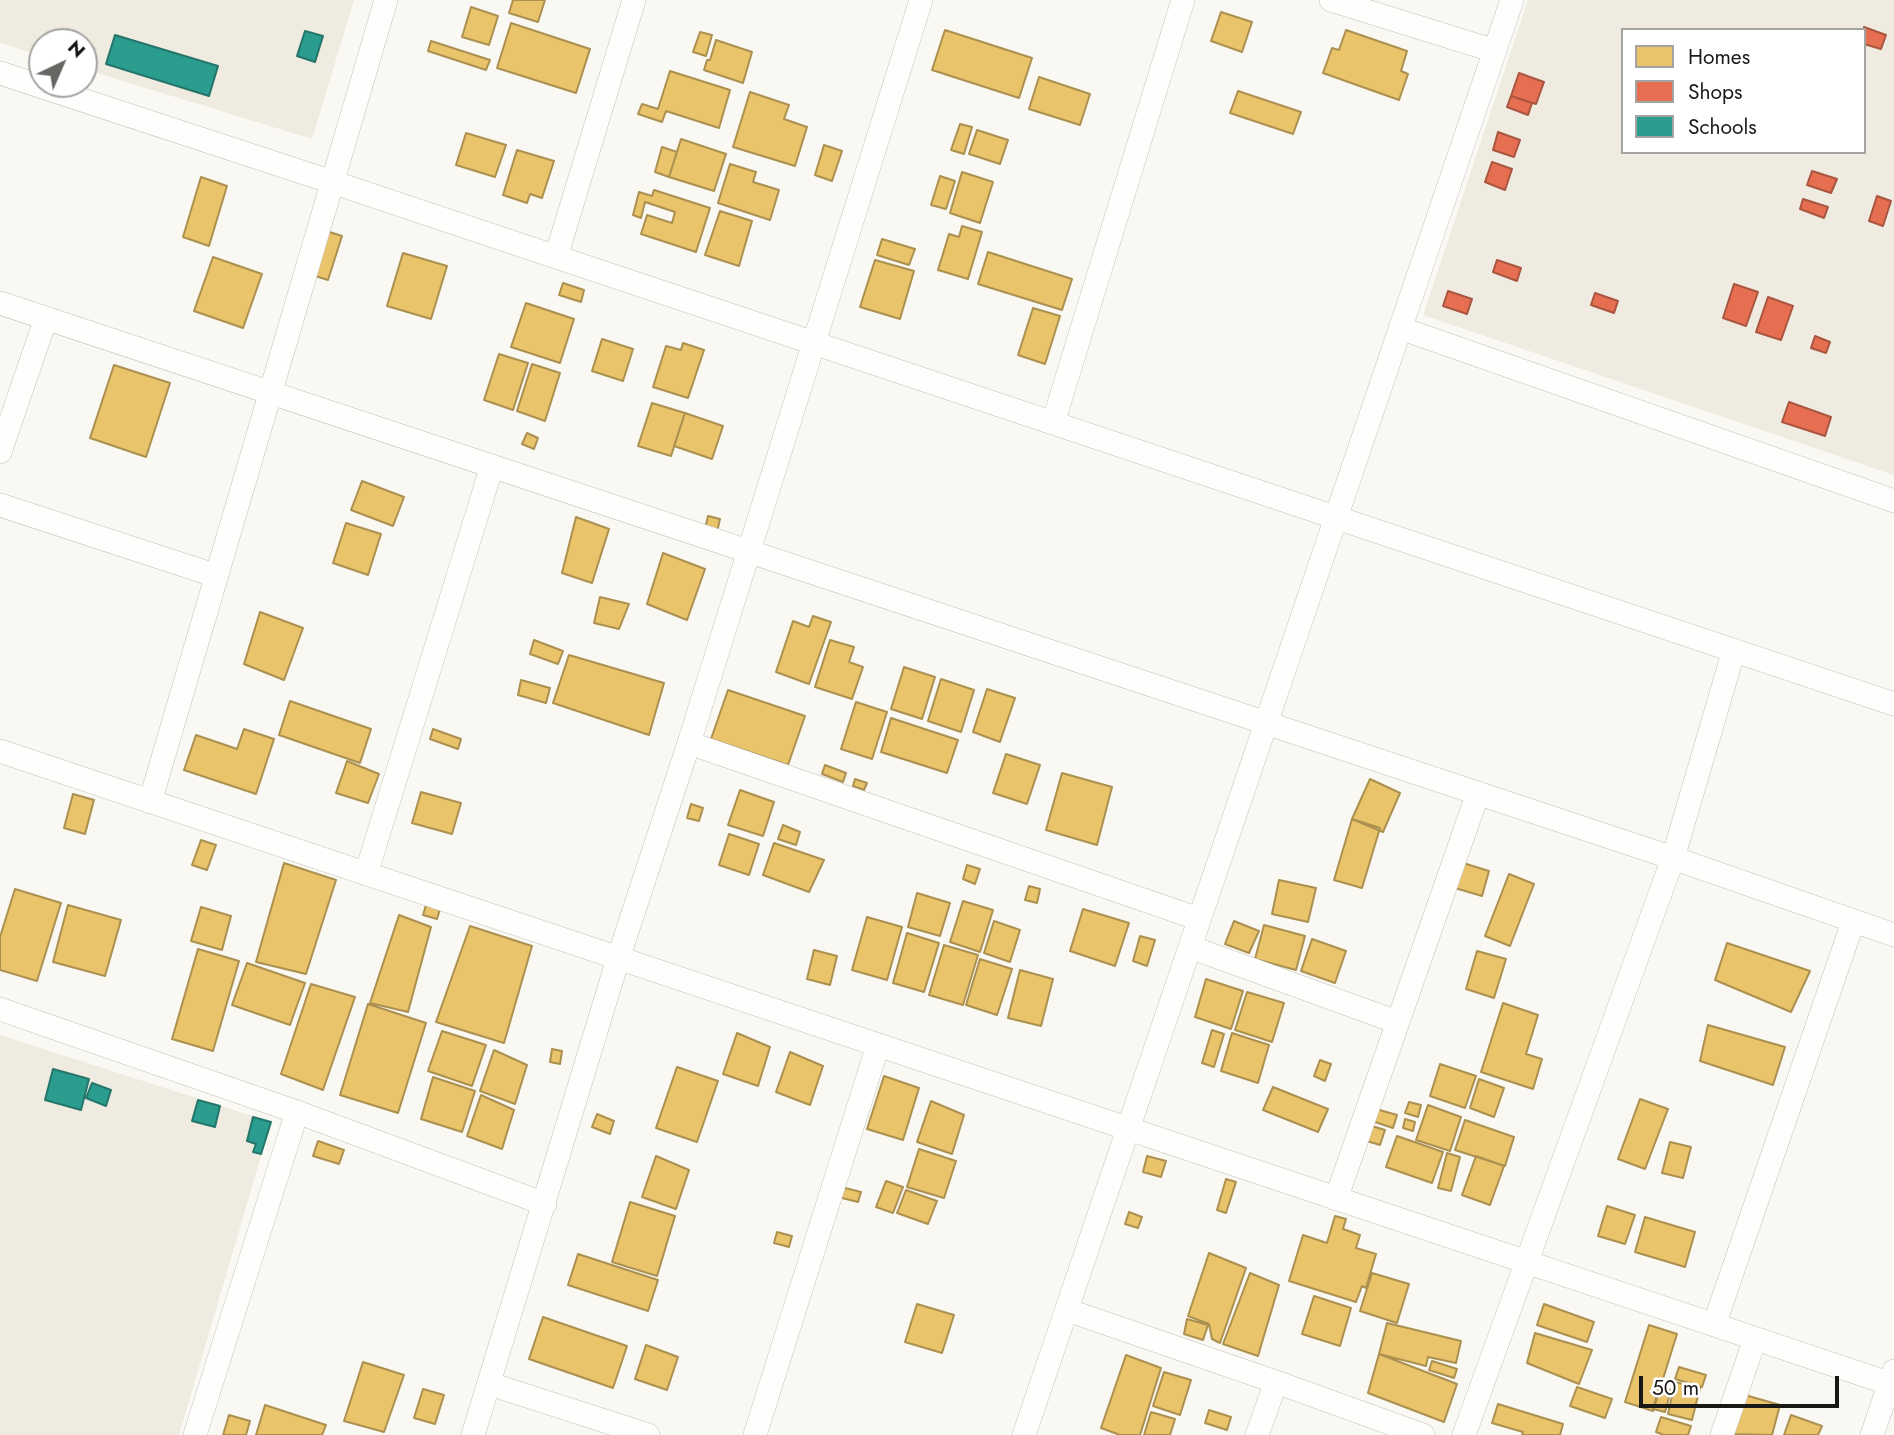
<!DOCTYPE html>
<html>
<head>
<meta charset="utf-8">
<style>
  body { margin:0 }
  #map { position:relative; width:1894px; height:1435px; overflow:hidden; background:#faf8f3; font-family:Jost,sans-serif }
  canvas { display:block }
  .legend { position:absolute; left:1621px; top:28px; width:245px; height:126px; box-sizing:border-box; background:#fff; border:2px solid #a3a3a1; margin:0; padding:9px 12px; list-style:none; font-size:21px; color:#191815 }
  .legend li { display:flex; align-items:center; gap:14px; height:35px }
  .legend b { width:35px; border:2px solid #a3a3a1 }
  .north { position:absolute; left:28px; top:28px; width:70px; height:70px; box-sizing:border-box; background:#fff; border:2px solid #a3a3a1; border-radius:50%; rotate:44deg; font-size:19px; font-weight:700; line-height:28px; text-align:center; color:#191815 }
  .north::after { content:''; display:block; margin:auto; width:24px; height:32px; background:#686663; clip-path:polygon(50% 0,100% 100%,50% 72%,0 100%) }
  .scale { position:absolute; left:1639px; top:1376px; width:200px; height:32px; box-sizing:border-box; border:4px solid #191815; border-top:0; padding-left:9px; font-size:21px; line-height:24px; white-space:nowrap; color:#191815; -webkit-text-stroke:5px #fff; paint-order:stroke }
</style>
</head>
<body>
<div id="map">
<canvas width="1894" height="1435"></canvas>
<ul class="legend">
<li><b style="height:19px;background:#e9c46a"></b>Homes</li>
<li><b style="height:19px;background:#e76f51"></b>Shops</li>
<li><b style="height:19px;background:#2a9d8f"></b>Schools</li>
</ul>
<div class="north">N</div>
<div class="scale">50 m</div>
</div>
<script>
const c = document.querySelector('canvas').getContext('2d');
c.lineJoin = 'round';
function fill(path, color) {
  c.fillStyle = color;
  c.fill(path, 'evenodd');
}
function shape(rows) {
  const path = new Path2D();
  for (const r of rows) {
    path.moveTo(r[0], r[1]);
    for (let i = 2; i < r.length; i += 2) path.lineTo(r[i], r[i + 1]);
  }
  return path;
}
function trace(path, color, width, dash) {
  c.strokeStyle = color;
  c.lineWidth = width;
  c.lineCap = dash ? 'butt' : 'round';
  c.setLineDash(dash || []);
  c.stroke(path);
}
const built = shape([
  [0,0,354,0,312,139,84,69,84,42,42,42,42,56,0,43],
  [1528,0,1894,0,1894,475,1423,315],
  [1623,30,1864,30,1864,152,1623,152],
  [0,1035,271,1122,179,1435,0,1435]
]);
const homes = shape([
  [513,0,545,0,538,22,509,13,513,0],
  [471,7,498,16,489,45,462,37,471,7],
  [1221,12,1252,22,1242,52,1211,41,1221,12],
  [511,23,590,49,576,93,497,68,511,23],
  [945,30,1032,58,1019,98,932,70,945,30],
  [1346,30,1407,51,1401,71,1408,74,1399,100,1323,73,1332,48,1339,50,1346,30],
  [700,32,712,35,706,56,693,52,700,32],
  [716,40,752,52,743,83,704,70,707,60,710,60,716,40],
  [431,41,490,60,486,70,428,51,431,41],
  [670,71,730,90,719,128,666,111,662,122,638,114,642,104,658,109,670,71],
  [1039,77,1090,94,1080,125,1029,109,1039,77],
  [1238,91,1301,112,1293,134,1230,113,1238,91],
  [750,92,789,105,784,119,807,127,795,166,733,147,750,92],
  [960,124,972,127,964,154,951,150,960,124],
  [977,130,1008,140,1000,164,969,154,977,130],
  [466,133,506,145,495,177,456,165,466,133],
  [681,139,726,154,714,191,669,177,681,139],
  [824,145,842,151,832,181,815,175,824,145],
  [662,147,677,152,669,177,655,172,662,147],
  [517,150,554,161,542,198,530,194,527,203,503,195,517,150],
  [730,164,756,172,753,182,779,190,770,220,718,203,730,164],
  [962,172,993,182,980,223,950,213,962,172],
  [940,176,955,181,946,209,931,205,940,176],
  [201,177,227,186,209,246,183,237,201,177],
  [654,190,710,208,696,252,641,234,647,215,672,223,675,212,645,202,641,218,633,215,639,192,652,196,654,190],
  [720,211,752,221,739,266,705,255,720,211],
  [962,226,982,232,968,279,938,270,949,234,959,237,962,226],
  [323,230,342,236,328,280,309,274,323,230],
  [882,239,915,249,909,265,877,255,882,239],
  [988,252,1072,279,1062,310,978,284,988,252],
  [403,253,447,266,431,319,387,306,403,253],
  [213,257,262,274,243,328,194,311,213,257],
  [875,260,914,271,900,319,860,307,875,260],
  [563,283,584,290,581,302,559,295,563,283],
  [526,303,574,319,560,363,511,347,526,303],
  [1033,308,1060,316,1045,364,1018,355,1033,308],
  [602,339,633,349,623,381,592,371,602,339],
  [683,343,704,350,688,398,653,387,666,346,681,350,683,343],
  [499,354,528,363,513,410,484,400,499,354],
  [532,364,560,373,545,421,517,411,532,364],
  [114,365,170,383,146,457,90,438,114,365],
  [652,403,685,413,671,456,638,446,652,403],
  [685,413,723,426,712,459,674,446,685,413],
  [527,433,538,438,534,449,522,444,527,433],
  [362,481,404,497,393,526,351,510,362,481],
  [708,516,720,519,717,532,705,529,708,516],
  [576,517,609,529,592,583,562,573,576,517],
  [346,523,381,534,368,575,333,563,346,523],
  [663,553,705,569,687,620,647,604,663,553],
  [600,597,629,604,619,629,594,623,600,597],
  [260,612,303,628,284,680,244,664,260,612],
  [813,616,831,622,809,684,776,672,793,621,809,627,813,616],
  [534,640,563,651,558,664,530,654,534,640],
  [830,640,854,647,849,662,863,667,852,699,815,687,830,640],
  [569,655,664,683,649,735,553,703,569,655],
  [904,667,935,677,922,719,891,709,904,667],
  [941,679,974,690,961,732,928,721,941,679],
  [521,680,550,688,546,703,518,695,521,680],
  [987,689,1015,698,1000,742,973,732,987,689],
  [728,690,805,716,788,765,711,739,728,690],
  [290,701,371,729,360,763,279,735,290,701],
  [856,702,887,712,872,759,841,749,856,702],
  [891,718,958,740,947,773,881,752,891,718],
  [244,729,274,739,256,794,184,770,196,735,237,749,244,729],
  [433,729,461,739,458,749,430,739,433,729],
  [1006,754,1040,765,1027,804,993,793,1006,754],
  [347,761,379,774,368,803,336,793,347,761],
  [825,765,846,773,843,782,822,774,825,765],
  [1062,773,1112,787,1097,845,1046,830,1062,773],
  [855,779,867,783,864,790,853,786,855,779],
  [1370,779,1400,793,1383,832,1352,819,1370,779],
  [740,790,774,802,763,836,728,825,740,790],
  [421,792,461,803,452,834,412,823,421,792],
  [73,794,94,800,85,834,64,828,73,794],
  [691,804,703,808,699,821,687,818,691,804],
  [1352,819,1380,828,1362,888,1334,880,1352,819],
  [783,825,800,832,796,845,778,839,783,825],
  [729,834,759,844,749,875,719,865,729,834],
  [201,840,216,845,207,870,192,865,201,840],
  [774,843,824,860,809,892,763,875,774,843],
  [284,863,336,880,306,974,256,962,284,863],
  [1463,863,1489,871,1482,896,1455,888,1463,863],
  [967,865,980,869,975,884,963,879,967,865],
  [1509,874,1534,884,1510,946,1485,936,1509,874],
  [1279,880,1316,888,1308,922,1272,914,1279,880],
  [1029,886,1040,889,1037,903,1025,900,1029,886],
  [15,889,61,903,37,981,0,970,0,937,15,889],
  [917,893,950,903,940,936,908,927,917,893],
  [963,901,993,910,980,952,950,942,963,901],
  [68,905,121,920,105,976,53,962,68,905],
  [426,905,440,909,437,919,423,915,426,905],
  [201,907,231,916,222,950,191,941,201,907],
  [1083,909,1129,923,1115,966,1070,951,1083,909],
  [399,915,431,927,408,1012,370,1003,399,915],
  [867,917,902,927,887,980,852,970,867,917],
  [994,921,1020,930,1010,962,984,953,994,921],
  [1234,921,1259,931,1249,953,1225,944,1234,921],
  [1264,925,1305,936,1296,970,1255,959,1264,925],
  [470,926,532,946,504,1043,436,1022,470,926],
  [907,933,939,943,924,992,893,983,907,933],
  [1140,936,1155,940,1147,966,1133,961,1140,936],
  [1312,939,1346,951,1335,983,1301,971,1312,939],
  [1727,943,1810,971,1791,1012,1715,980,1727,943],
  [944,945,978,955,963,1005,929,995,944,945],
  [198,949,239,961,213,1051,172,1039,198,949],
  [814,950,837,956,830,985,807,979,814,950],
  [1477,951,1506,959,1494,998,1466,989,1477,951],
  [980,959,1012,969,997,1015,966,1005,980,959],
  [247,963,305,983,290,1025,232,1005,247,963],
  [1020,970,1053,979,1041,1026,1008,1018,1020,970],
  [1206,979,1243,991,1231,1029,1195,1017,1206,979],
  [311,984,355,997,323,1090,281,1074,311,984],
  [1247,992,1284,1003,1272,1042,1235,1030,1247,992],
  [1503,1003,1538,1015,1526,1054,1542,1059,1533,1089,1481,1072,1503,1003],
  [368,1004,426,1023,398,1113,340,1095,368,1004],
  [1708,1025,1785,1047,1773,1085,1700,1061,1708,1025],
  [1212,1030,1224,1034,1214,1067,1202,1063,1212,1030],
  [442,1031,486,1045,472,1086,428,1071,442,1031],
  [737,1033,770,1047,758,1086,723,1074,737,1033],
  [1232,1033,1269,1045,1258,1083,1221,1071,1232,1033],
  [552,1049,562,1051,560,1064,550,1062,552,1049],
  [494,1050,527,1065,515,1104,480,1091,494,1050],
  [790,1052,823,1066,810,1105,776,1092,790,1052],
  [1320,1060,1331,1064,1325,1081,1314,1076,1320,1060],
  [1440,1064,1476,1076,1465,1108,1430,1096,1440,1064],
  [677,1067,718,1081,697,1142,656,1128,677,1067],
  [884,1076,919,1088,903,1140,867,1129,884,1076],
  [433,1077,475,1091,462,1132,421,1119,433,1077],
  [1479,1079,1504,1088,1494,1117,1470,1108,1479,1079],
  [1273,1087,1328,1109,1318,1132,1263,1110,1273,1087],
  [481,1095,514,1110,502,1149,467,1136,481,1095],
  [1640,1099,1668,1109,1645,1169,1618,1159,1640,1099],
  [931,1101,964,1115,952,1154,917,1142,931,1101],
  [1409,1102,1421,1105,1418,1117,1405,1113,1409,1102],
  [1428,1105,1461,1117,1450,1151,1416,1140,1428,1105],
  [1376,1109,1397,1115,1393,1128,1372,1121,1376,1109],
  [597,1114,614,1121,610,1134,592,1127,597,1114],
  [1405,1119,1415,1122,1413,1131,1403,1128,1405,1119],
  [1465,1120,1514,1137,1505,1166,1455,1150,1465,1120],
  [1372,1126,1385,1130,1380,1145,1367,1141,1372,1126],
  [1397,1136,1443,1152,1432,1183,1386,1167,1397,1136],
  [318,1141,344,1150,339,1164,313,1156,318,1141],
  [1670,1142,1691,1147,1683,1178,1662,1173,1670,1142],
  [919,1149,956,1161,944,1198,907,1187,919,1149],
  [1447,1153,1460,1157,1451,1191,1438,1188,1447,1153],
  [656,1156,689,1170,676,1209,642,1197,656,1156],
  [1147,1156,1166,1161,1161,1177,1143,1172,1147,1156],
  [1476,1156,1504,1166,1490,1205,1462,1195,1476,1156],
  [1226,1179,1236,1182,1226,1213,1217,1210,1226,1179],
  [886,1181,903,1187,893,1213,876,1207,886,1181],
  [841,1187,861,1192,858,1202,838,1197,841,1187],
  [906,1190,937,1201,928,1224,897,1213,906,1190],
  [630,1202,675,1216,657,1276,612,1262,630,1202],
  [1607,1206,1635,1215,1625,1244,1598,1236,1607,1206],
  [1129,1212,1142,1217,1138,1228,1125,1224,1129,1212],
  [1335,1216,1346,1219,1343,1229,1360,1235,1356,1248,1376,1254,1366,1288,1362,1286,1356,1302,1289,1281,1303,1235,1327,1243,1335,1216],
  [1645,1217,1695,1232,1685,1267,1635,1252,1645,1217],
  [777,1232,792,1236,789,1247,774,1243,777,1232],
  [1209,1253,1246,1268,1220,1343,1212,1339,1209,1324,1188,1316,1209,1253],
  [578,1254,658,1280,648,1311,568,1285,578,1254],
  [1250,1273,1279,1285,1258,1356,1223,1344,1250,1273],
  [1372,1273,1409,1284,1397,1323,1360,1311,1372,1273],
  [1314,1296,1351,1308,1340,1346,1302,1334,1314,1296],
  [917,1304,954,1315,942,1353,905,1342,917,1304],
  [1544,1304,1594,1322,1587,1342,1537,1325,1544,1304],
  [543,1317,627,1346,613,1388,529,1359,543,1317],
  [1187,1319,1208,1325,1203,1340,1184,1334,1187,1319],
  [1387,1323,1461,1341,1456,1363,1428,1357,1426,1366,1379,1354,1387,1323],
  [1649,1325,1677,1334,1653,1411,1625,1402,1649,1325],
  [1535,1333,1592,1350,1579,1384,1527,1363,1535,1333],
  [646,1345,678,1357,667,1390,635,1379,646,1345],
  [1379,1354,1457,1384,1444,1422,1368,1393,1379,1354],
  [1126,1355,1161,1368,1140,1435,1120,1435,1101,1428,1126,1355],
  [1432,1361,1457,1369,1454,1378,1429,1370,1432,1361],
  [363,1362,404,1375,384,1432,344,1421,363,1362],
  [1679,1367,1706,1375,1702,1387,1675,1379,1679,1367],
  [1164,1372,1191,1380,1180,1415,1153,1406,1164,1372],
  [1675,1382,1700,1388,1692,1420,1668,1414,1675,1382],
  [1577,1387,1612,1399,1605,1418,1570,1406,1577,1387],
  [1659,1387,1671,1390,1665,1412,1653,1409,1659,1387],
  [423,1389,444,1395,435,1424,414,1418,423,1389],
  [1745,1395,1780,1405,1772,1435,1733,1434,1745,1395],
  [1498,1404,1563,1424,1560,1435,1522,1435,1523,1432,1492,1423,1498,1404],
  [265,1405,326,1425,322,1435,256,1435,265,1405],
  [1209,1410,1231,1417,1227,1430,1205,1423,1209,1410],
  [1151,1412,1175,1419,1170,1435,1144,1435,1151,1412],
  [229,1415,250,1421,246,1435,223,1435,229,1415],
  [1791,1415,1822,1426,1818,1435,1784,1435,1791,1415],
  [1661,1417,1691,1426,1688,1435,1664,1435,1656,1432,1661,1417]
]);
const shops = shape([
  [1864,27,1886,35,1881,49,1864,44,1864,27],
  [1519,73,1544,82,1536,104,1511,96,1519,73],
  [1511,96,1532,103,1528,115,1507,107,1511,96],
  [1498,132,1520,140,1514,157,1493,150,1498,132],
  [1492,162,1512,169,1505,190,1485,182,1492,162],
  [1812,171,1837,179,1831,193,1807,185,1812,171],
  [1877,196,1891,201,1883,226,1869,221,1877,196],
  [1803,199,1828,207,1824,218,1800,209,1803,199],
  [1497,260,1521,268,1517,281,1493,272,1497,260],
  [1734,284,1758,292,1746,326,1723,318,1734,284],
  [1448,291,1472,299,1467,314,1443,306,1448,291],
  [1595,293,1618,301,1614,313,1591,305,1595,293],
  [1768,297,1793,306,1781,340,1756,332,1768,297],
  [1815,336,1830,342,1826,353,1811,348,1815,336],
  [1789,402,1831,417,1825,436,1782,422,1789,402]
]);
const schools = shape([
  [305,31,323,36,315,62,297,56,305,31],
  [115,35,218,66,209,96,106,64,115,35],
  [53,1069,89,1079,81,1110,45,1100,53,1069],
  [92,1083,111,1090,106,1106,86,1098,92,1083],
  [198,1100,220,1106,215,1127,192,1121,198,1100],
  [253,1117,271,1122,261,1154,253,1152,256,1144,247,1141,253,1117]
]);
const minor = shape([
  [1331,0,1495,51],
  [0,73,332,182,1894,704],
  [556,257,634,0],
  [0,303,1673,858,1894,935],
  [1400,328,1894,501],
  [1053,423,1183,0],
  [0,452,46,318],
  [0,505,217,576],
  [689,743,921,0],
  [0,751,1894,1385],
  [150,802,386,0],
  [366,874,492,466],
  [1190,947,1397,1022],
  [0,1009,297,1112,545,1204],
  [1336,1199,1478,793],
  [1067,1310,1276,1382,1423,1435],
  [1714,1325,1853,922],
  [490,1384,648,1435],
  [195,1435,297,1112],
  [473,1435,618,959,689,743,1199,919],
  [755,1435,878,1045],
  [1024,1435,1512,0],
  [1257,1435,1276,1382],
  [1464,1435,1673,858,1734,650],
  [1722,1435,1755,1339],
  [1872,1435,1894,1371]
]);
fill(built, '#efebe1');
fill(homes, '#e9c46a');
trace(homes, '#ab9050', 2);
fill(shops, '#e76f51');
trace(shops, '#a9553f', 2);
fill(schools, '#2a9d8f');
trace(schools, '#25756a', 2);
trace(minor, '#c1c0bd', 24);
trace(minor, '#fefefd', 23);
</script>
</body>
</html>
